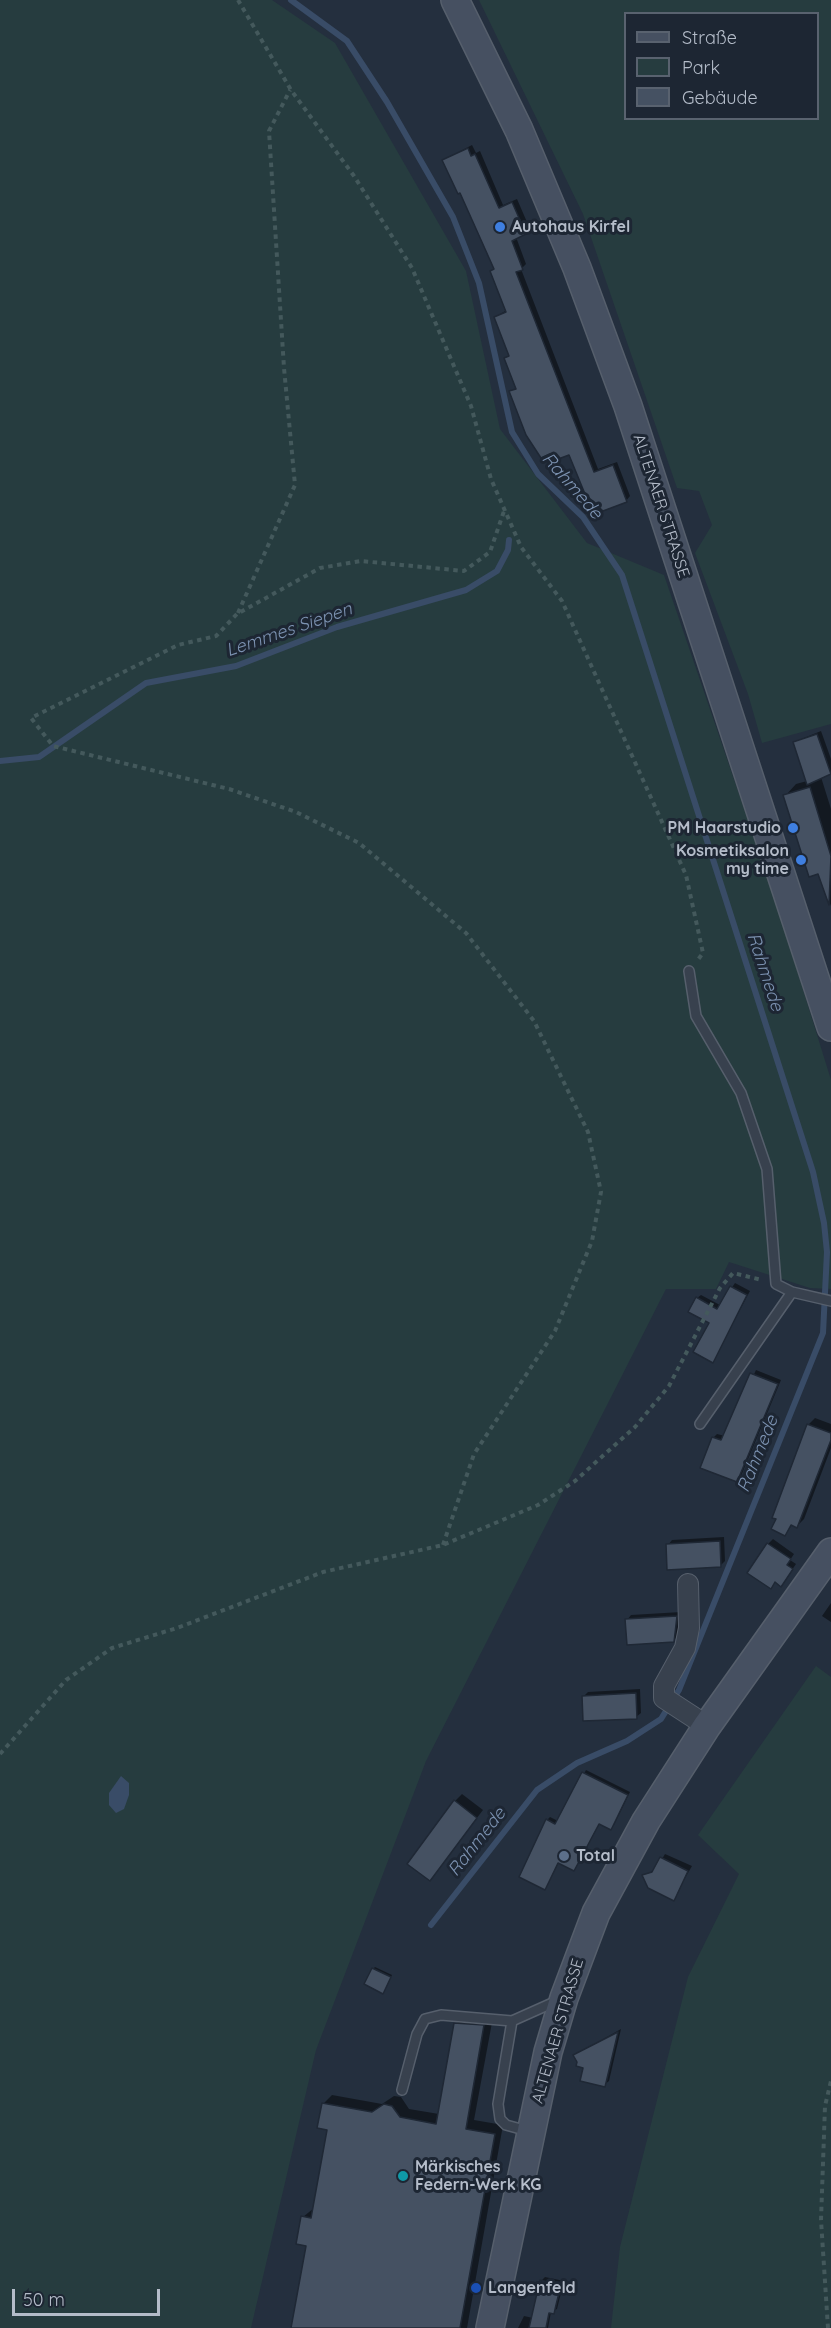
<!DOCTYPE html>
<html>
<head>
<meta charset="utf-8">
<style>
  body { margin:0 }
  #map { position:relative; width:831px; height:2328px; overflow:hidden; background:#242f3e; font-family:Quicksand,sans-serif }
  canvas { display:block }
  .legend { position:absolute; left:624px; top:12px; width:195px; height:108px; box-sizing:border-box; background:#1d2633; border:2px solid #59626f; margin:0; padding:8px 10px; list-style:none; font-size:18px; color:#b4bcc9 }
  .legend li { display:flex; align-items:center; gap:12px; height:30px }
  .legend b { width:30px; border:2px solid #59626f }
  .scale { position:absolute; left:12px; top:2289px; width:148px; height:27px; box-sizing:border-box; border:3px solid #b4bcc9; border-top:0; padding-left:8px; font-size:18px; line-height:21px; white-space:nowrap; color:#b4bcc9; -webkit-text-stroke:4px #1d2633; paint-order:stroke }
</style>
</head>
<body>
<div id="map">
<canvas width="831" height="2328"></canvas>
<ul class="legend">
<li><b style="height:8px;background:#465061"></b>Straße</li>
<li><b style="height:16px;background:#263c3f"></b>Park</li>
<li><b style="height:16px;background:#455162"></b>Gebäude</li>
</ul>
<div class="scale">50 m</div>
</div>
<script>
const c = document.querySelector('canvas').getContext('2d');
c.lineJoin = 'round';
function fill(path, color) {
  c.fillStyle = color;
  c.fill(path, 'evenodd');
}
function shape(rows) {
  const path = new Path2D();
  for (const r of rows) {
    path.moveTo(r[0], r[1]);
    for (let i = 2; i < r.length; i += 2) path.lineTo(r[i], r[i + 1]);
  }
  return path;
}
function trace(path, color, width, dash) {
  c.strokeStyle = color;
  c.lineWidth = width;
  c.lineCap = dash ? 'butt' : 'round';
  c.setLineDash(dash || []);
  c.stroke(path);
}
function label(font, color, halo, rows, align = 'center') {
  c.font = font + ' Quicksand,sans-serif';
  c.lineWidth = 6;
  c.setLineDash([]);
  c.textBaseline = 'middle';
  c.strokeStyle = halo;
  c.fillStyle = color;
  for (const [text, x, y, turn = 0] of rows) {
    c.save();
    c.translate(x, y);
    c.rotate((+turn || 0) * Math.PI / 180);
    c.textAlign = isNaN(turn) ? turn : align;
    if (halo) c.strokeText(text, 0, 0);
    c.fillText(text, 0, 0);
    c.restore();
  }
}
const green = shape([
  [0,0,272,0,335,43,466,271,500,429,587,543,664,575,776,902,831,1080,831,1289,810,1288,729,1262,716,1289,666,1289,426,1761,316,2050,251,2328,0,2328],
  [479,0,831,0,831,724,762,743,748,694,695,553,712,525,699,491,677,488,583,214],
  [626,14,818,14,818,118,626,118],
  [816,1666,831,1677,831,2328,611,2328,620,2247,688,1977,739,1874,698,1835]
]);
const water = shape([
  [121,1776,129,1783,129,1795,124,1809,116,1813,109,1805,109,1793]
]);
const shadow = shape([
  [472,145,476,153,480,151,503,205,517,199,530,229,516,237,526,264,521,269,598,469,617,462,630,496,626,501,570,453,551,452,511,392,517,387,506,358,510,354,495,317,507,310,492,271,495,268,461,191,443,160],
  [821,731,831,759,831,772,821,777,831,809,831,906,785,796,796,784,807,781,794,742],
  [735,1283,750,1291,713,1361,711,1323,697,1298,701,1295,720,1305],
  [756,1370,781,1380,741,1476,737,1480,713,1438,717,1434,725,1436],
  [815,1418,831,1424,831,1448,804,1519,797,1526,793,1524,785,1534,778,1519,774,1517,809,1424],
  [724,1537,725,1561,721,1565,668,1545,672,1540],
  [773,1539,794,1554,790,1560,796,1564,785,1580,776,1581,770,1587,768,1544],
  [831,1603,831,1622,822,1616],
  [681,1612,678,1636,673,1641,627,1620,631,1615],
  [640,1689,641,1713,636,1717,584,1696,588,1692],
  [586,1770,630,1792,614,1825,611,1828,600,1823,576,1866,559,1862,547,1885,547,1820,550,1817,558,1821],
  [462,1794,483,1810,430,1879,455,1801],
  [665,1854,692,1866,673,1899,644,1876,656,1869],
  [375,1967,392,1975,385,1990,373,1969],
  [465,2015,493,2017,474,2120,503,2125,467,2328,293,2328,308,2245,303,2217,314,2208,329,2129,323,2104,332,2095,382,2104,394,2096,401,2097,409,2109,439,2114,456,2024],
  [621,2029,609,2081,604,2085,575,2055],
  [545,2277,564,2281,557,2309,551,2312,548,2328,518,2328,524,2316,533,2318,541,2281]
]);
const stream = shape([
  [291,0,347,41,387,102,453,217,479,283,512,432,538,474,583,517,622,575,813,1172,824,1223,827,1252,823,1333,679,1690,661,1719,627,1741,577,1763,537,1790,431,1925],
  [0,761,39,757,146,683,236,666,337,627,466,590,497,571,508,550,509,540]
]);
const building = shape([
  [468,148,471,156,475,154,499,208,512,202,526,234,512,241,523,270,516,272,594,472,613,465,627,502,603,511,585,494,569,455,553,461,550,454,541,458,526,435,509,391,516,389,504,358,509,356,494,317,506,312,490,271,494,269,460,193,458,194,442,160,468,148],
  [817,734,831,774,807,785,793,742,817,734],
  [810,787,831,856,829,905,818,874,809,877,783,795,810,787],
  [730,1286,747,1295,713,1363,693,1352,709,1323,688,1312,696,1297,717,1309,730,1286],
  [750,1373,778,1384,737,1482,700,1468,712,1437,721,1440,750,1373],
  [807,1424,831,1433,831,1440,797,1528,791,1525,785,1536,771,1529,776,1519,772,1518,807,1424],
  [720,1541,721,1567,667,1570,666,1544,720,1541],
  [767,1543,791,1559,787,1565,793,1569,781,1587,775,1582,771,1589,747,1573,767,1543],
  [677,1616,674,1642,627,1645,625,1619,677,1616],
  [636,1693,637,1719,583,1721,582,1696,636,1693],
  [582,1772,628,1795,611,1830,599,1824,574,1871,558,1863,545,1890,519,1877,546,1819,555,1824,582,1772],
  [454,1800,477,1818,430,1881,407,1864,454,1800],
  [660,1857,688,1871,674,1901,648,1888,642,1875,652,1872,660,1857],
  [372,1968,391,1977,383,1994,364,1984,372,1968],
  [454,2023,484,2025,466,2129,495,2134,460,2328,291,2328,306,2246,296,2244,301,2216,311,2218,327,2130,317,2128,322,2103,372,2112,384,2104,392,2106,400,2117,436,2124,454,2023],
  [618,2032,605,2087,580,2081,583,2068,576,2066,577,2062,573,2055,618,2032],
  [540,2280,561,2285,556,2305,554,2314,549,2313,546,2328,529,2328,540,2280]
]);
const path = shape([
  [238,0,291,90,354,176,412,268,471,406,491,479,521,547,562,601,686,875,703,953,697,961],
  [238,613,295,485,284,368,269,131,290,90],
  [443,1545,474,1454,555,1331,592,1241,601,1192,588,1132,534,1021,466,933,359,843,296,812,229,789,53,746,31,718,178,645,216,636,237,614,320,568,361,561,464,571,490,552,505,508],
  [0,1754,66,1680,112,1648,177,1628,323,1572,443,1545,538,1505,575,1481,635,1427,669,1386,720,1288,733,1273,762,1280],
  [828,2328,821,2220,825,2106,831,2081]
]);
const lane = shape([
  [689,971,696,1016,741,1093,767,1169,776,1284,792,1292,831,1301],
  [700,1424,792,1292],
  [512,2021,498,2104,500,2119,506,2125,528,2131],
  [402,2090,417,2034,425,2019,441,2015,512,2021,559,2000]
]);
const street = shape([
  [688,1584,689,1628,685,1648,664,1686,664,1698,707,1726]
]);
const secondary = shape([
  [455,0,519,130,577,268,628,406,831,1027],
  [490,2328,548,2052,564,1998,596,1913,646,1821,707,1726,831,1552]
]);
const markers = [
  [500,227,6,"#3f7fe0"],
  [793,828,6,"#3f7fe0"],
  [801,860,6,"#3f7fe0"],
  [564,1856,6,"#5c6f8a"],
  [403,2176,6,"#0f9aa8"],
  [476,2288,6,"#1a4fb4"]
];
const poiNames = [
  ["Autohaus Kirfel",512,227],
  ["PM Haarstudio",781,828,"right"],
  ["Kosmetiksalon",789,851,"right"],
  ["my time",789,869,"right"],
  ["Total",576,1856],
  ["Märkisches",415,2167],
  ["Federn-Werk KG",415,2185],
  ["Langenfeld",488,2288]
];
const streetNames = [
  ["ALTENAER STRASSE",661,506,72],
  ["ALTENAER STRASSE",558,2031,-74]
];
const waterNames = [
  ["Rahmede",572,486,49],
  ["Lemmes Siepen",289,630,-19],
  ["Rahmede",765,972,72],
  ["Rahmede",758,1454,-68],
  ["Rahmede",477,1842,-52]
];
fill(green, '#263c3f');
fill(water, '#394c67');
fill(shadow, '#0007');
trace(stream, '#394c67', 6);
fill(building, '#455162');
trace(building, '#1f2835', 1.5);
trace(lane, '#565f6c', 12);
trace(street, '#565f6c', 22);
trace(secondary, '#565f6c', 30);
trace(path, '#44595c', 4, [4.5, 4.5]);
trace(lane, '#38414e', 9);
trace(street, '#38414e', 20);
trace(secondary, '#465061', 27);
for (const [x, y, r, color] of markers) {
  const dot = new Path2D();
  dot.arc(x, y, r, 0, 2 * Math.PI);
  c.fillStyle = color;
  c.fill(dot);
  trace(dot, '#1d2633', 2);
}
label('bold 16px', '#b4bcc9', '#1d2633', poiNames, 'left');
label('16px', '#b4bcc9', '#1d2633', streetNames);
label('italic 18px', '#7c92b1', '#1d2633', waterNames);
</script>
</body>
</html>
